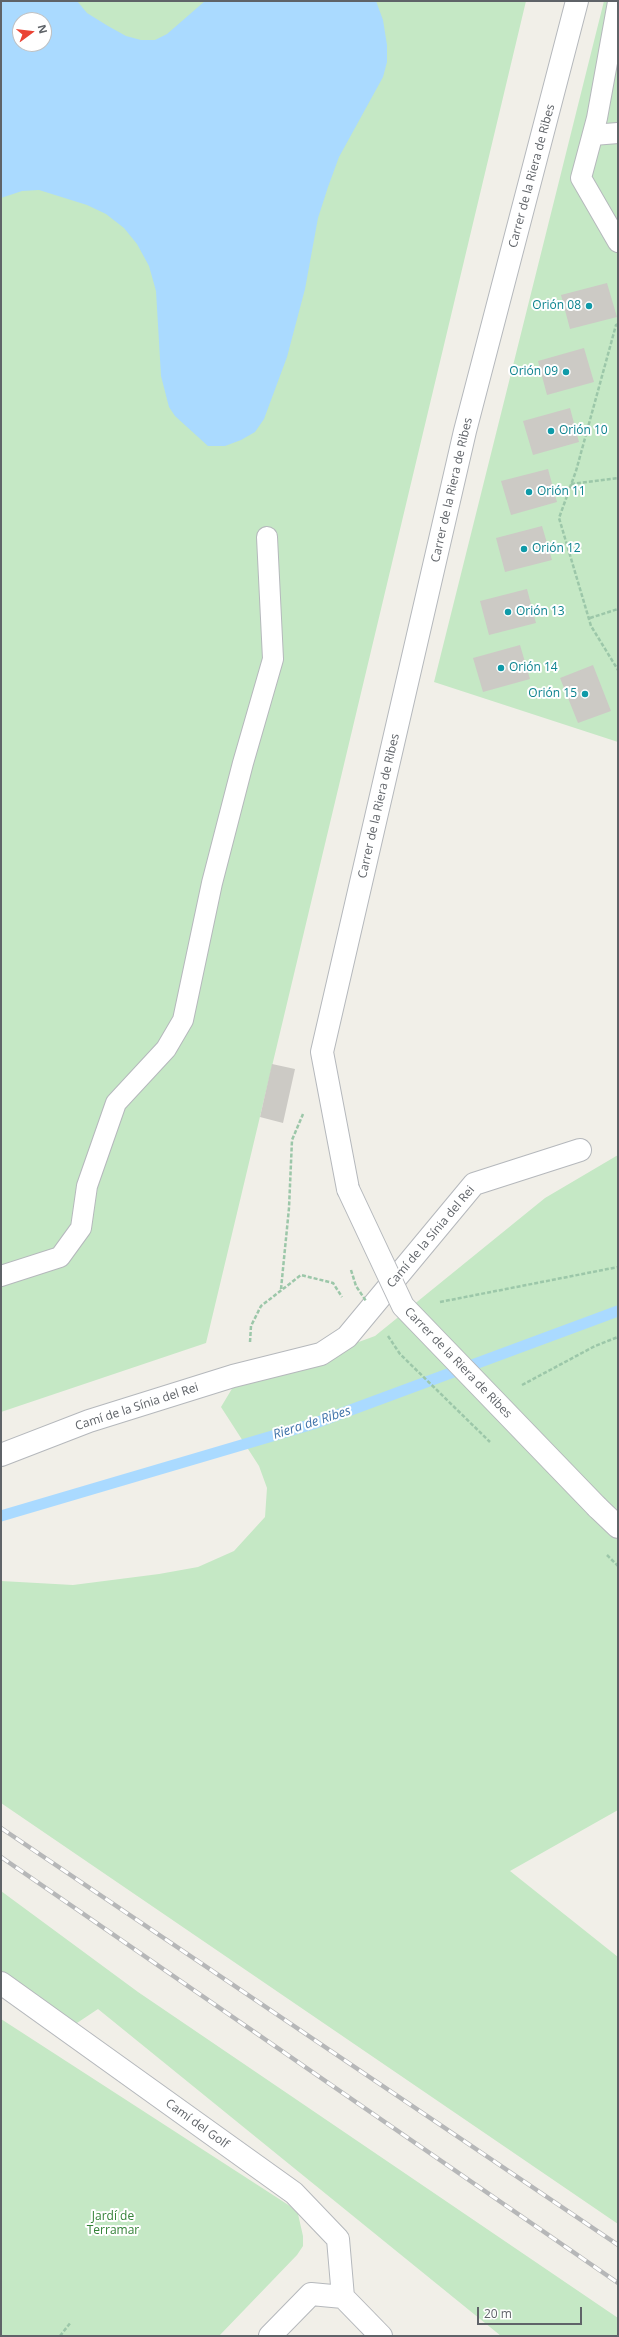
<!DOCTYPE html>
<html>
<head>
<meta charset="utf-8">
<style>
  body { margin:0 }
  #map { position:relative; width:619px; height:2337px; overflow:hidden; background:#f1efe8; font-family:"Open Sans",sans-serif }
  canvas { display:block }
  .frame { position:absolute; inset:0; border:2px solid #5f6368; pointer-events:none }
  .north { position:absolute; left:12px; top:12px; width:40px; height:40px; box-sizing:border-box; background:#fff; border:1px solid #bfc1c3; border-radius:50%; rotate:75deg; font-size:11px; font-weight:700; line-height:16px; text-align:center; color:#5f6368 }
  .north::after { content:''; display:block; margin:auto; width:14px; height:18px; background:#ea4335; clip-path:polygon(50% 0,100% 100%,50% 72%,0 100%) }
  .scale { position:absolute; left:477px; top:2307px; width:105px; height:18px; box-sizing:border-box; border:2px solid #5f6368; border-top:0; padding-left:5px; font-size:12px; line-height:14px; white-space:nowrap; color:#5f6368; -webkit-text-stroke:3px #fff; paint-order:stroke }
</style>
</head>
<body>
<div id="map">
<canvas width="619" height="2337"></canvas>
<div class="frame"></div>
<div class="north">N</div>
<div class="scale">20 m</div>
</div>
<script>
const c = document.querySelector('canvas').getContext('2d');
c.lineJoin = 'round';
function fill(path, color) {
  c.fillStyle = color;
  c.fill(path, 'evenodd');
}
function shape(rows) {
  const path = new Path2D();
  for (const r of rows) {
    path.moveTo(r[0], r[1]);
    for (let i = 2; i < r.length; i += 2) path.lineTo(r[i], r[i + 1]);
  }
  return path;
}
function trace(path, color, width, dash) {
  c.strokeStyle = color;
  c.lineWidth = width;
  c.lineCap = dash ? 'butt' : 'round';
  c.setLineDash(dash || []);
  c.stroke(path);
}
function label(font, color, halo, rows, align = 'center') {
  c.font = font + ' "Open Sans",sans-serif';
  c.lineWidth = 4;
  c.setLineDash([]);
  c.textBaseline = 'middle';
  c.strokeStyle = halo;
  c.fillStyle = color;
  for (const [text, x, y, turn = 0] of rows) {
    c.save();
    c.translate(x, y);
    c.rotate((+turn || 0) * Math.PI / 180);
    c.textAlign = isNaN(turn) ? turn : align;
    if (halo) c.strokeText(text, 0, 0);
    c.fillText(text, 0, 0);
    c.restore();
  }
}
const green = shape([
  [1,1,526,1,206,1343,1,1412],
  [20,20,44,20,44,44,20,44],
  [604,1,618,1,618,742,434,682],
  [618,1155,618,1810,510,1871,618,1957,618,2224,1,1803,1,1581,73,1585,159,1574,198,1567,234,1551,265,1517,267,1488,259,1466,221,1407,236,1382,296,1365,375,1336,545,1198],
  [1,1891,138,1992,618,2318,618,2336,501,2336,98,2009,74,2025,1,1971],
  [1,2019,290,2206,298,2214,303,2236,303,2246,297,2255,219,2336,1,2336]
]);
const water = shape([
  [1,1,77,1,87,13,108,26,126,36,141,40,155,40,167,34,205,1,376,1,383,20,387,45,387,62,383,77,339,157,328,187,318,218,305,289,287,357,264,419,255,432,241,440,225,446,208,446,175,416,169,407,161,376,156,291,149,266,137,244,124,228,106,214,87,205,39,190,22,191,1,198],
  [20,20,44,20,44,44,20,44]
]);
const stream = shape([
  [1,1516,313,1424,618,1311]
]);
const building = shape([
  [607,283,617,317,570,329,561,295],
  [584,348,594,382,547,395,538,361],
  [570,408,579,442,533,455,523,421],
  [548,469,557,502,511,515,501,481],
  [542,526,552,560,505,572,496,538],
  [527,589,536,623,489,635,480,601],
  [520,645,530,679,483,692,473,658],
  [593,665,611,711,578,723,560,678],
  [272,1064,295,1069,283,1123,260,1117]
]);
const path = shape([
  [618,324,616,325,576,471,559,518,591,626,618,670],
  [571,484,618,478],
  [590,618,618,609],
  [281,1289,289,1208,292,1140,303,1114],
  [440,1302,618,1267],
  [250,1342,251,1326,261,1306,301,1275,333,1283,342,1297],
  [522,1385,595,1346,618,1337],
  [607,1555,618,1566],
  [60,2336,71,2322]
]);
const lane = shape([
  [618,2,597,118,581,178,618,242],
  [593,135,618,133],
  [1,1276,60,1257,81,1228,87,1186,116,1103,166,1049,183,1020,212,883,243,763,273,659,267,537]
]);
const street = shape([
  [348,1189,322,1052,465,431,577,1],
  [1,1455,89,1421,233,1376,321,1354,347,1337,474,1184,580,1150],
  [597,1507,618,1527],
  [1,1983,294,2193,338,2239,343,2297],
  [343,2297,381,2336],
  [270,2336,311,2294,343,2297]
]);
const rail = shape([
  [1,1828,618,2245],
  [1,1857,618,2283]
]);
const pathBridge = shape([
  [351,1270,356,1286,366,1301],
  [388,1336,400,1354,490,1442]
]);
const streetBridge = shape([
  [348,1189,403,1306,597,1507]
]);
const markers = [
  [589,306,4,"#0f9aa8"],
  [566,372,4,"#0f9aa8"],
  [551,431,4,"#0f9aa8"],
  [529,492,4,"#0f9aa8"],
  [524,549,4,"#0f9aa8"],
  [508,612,4,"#0f9aa8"],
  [501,668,4,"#0f9aa8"],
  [585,694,4,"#0f9aa8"]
];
const streetNames = [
  ["Carrer de la Riera de Ribes",532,176,-75],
  ["Carrer de la Riera de Ribes",452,490,-77],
  ["Carrer de la Riera de Ribes",379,806,-77],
  ["Camí de la Sínia del Rei",431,1237,-50],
  ["Carrer de la Riera de Ribes",458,1363,46],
  ["Camí de la Sínia del Rei",137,1407,-18],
  ["Camí del Golf",197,2124,36]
];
const cultureNames = [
  ["Orión 08",581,306,"right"],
  ["Orión 09",558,372,"right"],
  ["Orión 10",559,431],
  ["Orión 11",537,492],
  ["Orión 12",532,549],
  ["Orión 13",516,612],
  ["Orión 14",509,668],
  ["Orión 15",577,694,"right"]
];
const parkNames = [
  ["Jardí de",113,2217],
  ["Terramar",113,2231]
];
const waterNames = [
  ["Riera de Ribes",312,1423,-18]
];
fill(green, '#c5e8c5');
fill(water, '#aadaff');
trace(stream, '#aadaff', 11);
fill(building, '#cccac5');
trace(lane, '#b5b8bc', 22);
trace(street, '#b5b8bc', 24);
trace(path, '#9cc7a9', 2.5, [4, 2]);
trace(lane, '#fff', 20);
trace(street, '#fff', 22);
trace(rail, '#b6b7b8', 4.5);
trace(rail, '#fff', 3, [9]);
trace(streetBridge, '#b5b8bc', 24, []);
trace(pathBridge, '#9cc7a9', 2.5, [4, 2]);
trace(streetBridge, '#fff', 22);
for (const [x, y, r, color] of markers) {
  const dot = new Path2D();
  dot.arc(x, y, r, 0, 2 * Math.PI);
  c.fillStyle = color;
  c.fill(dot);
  trace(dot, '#fff', 1.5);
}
label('12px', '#5f6368', '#fff', streetNames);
label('12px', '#0d838f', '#fff', cultureNames, 'left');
label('12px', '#348238', '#fff', parkNames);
label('italic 13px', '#4174aa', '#fff', waterNames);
</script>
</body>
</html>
